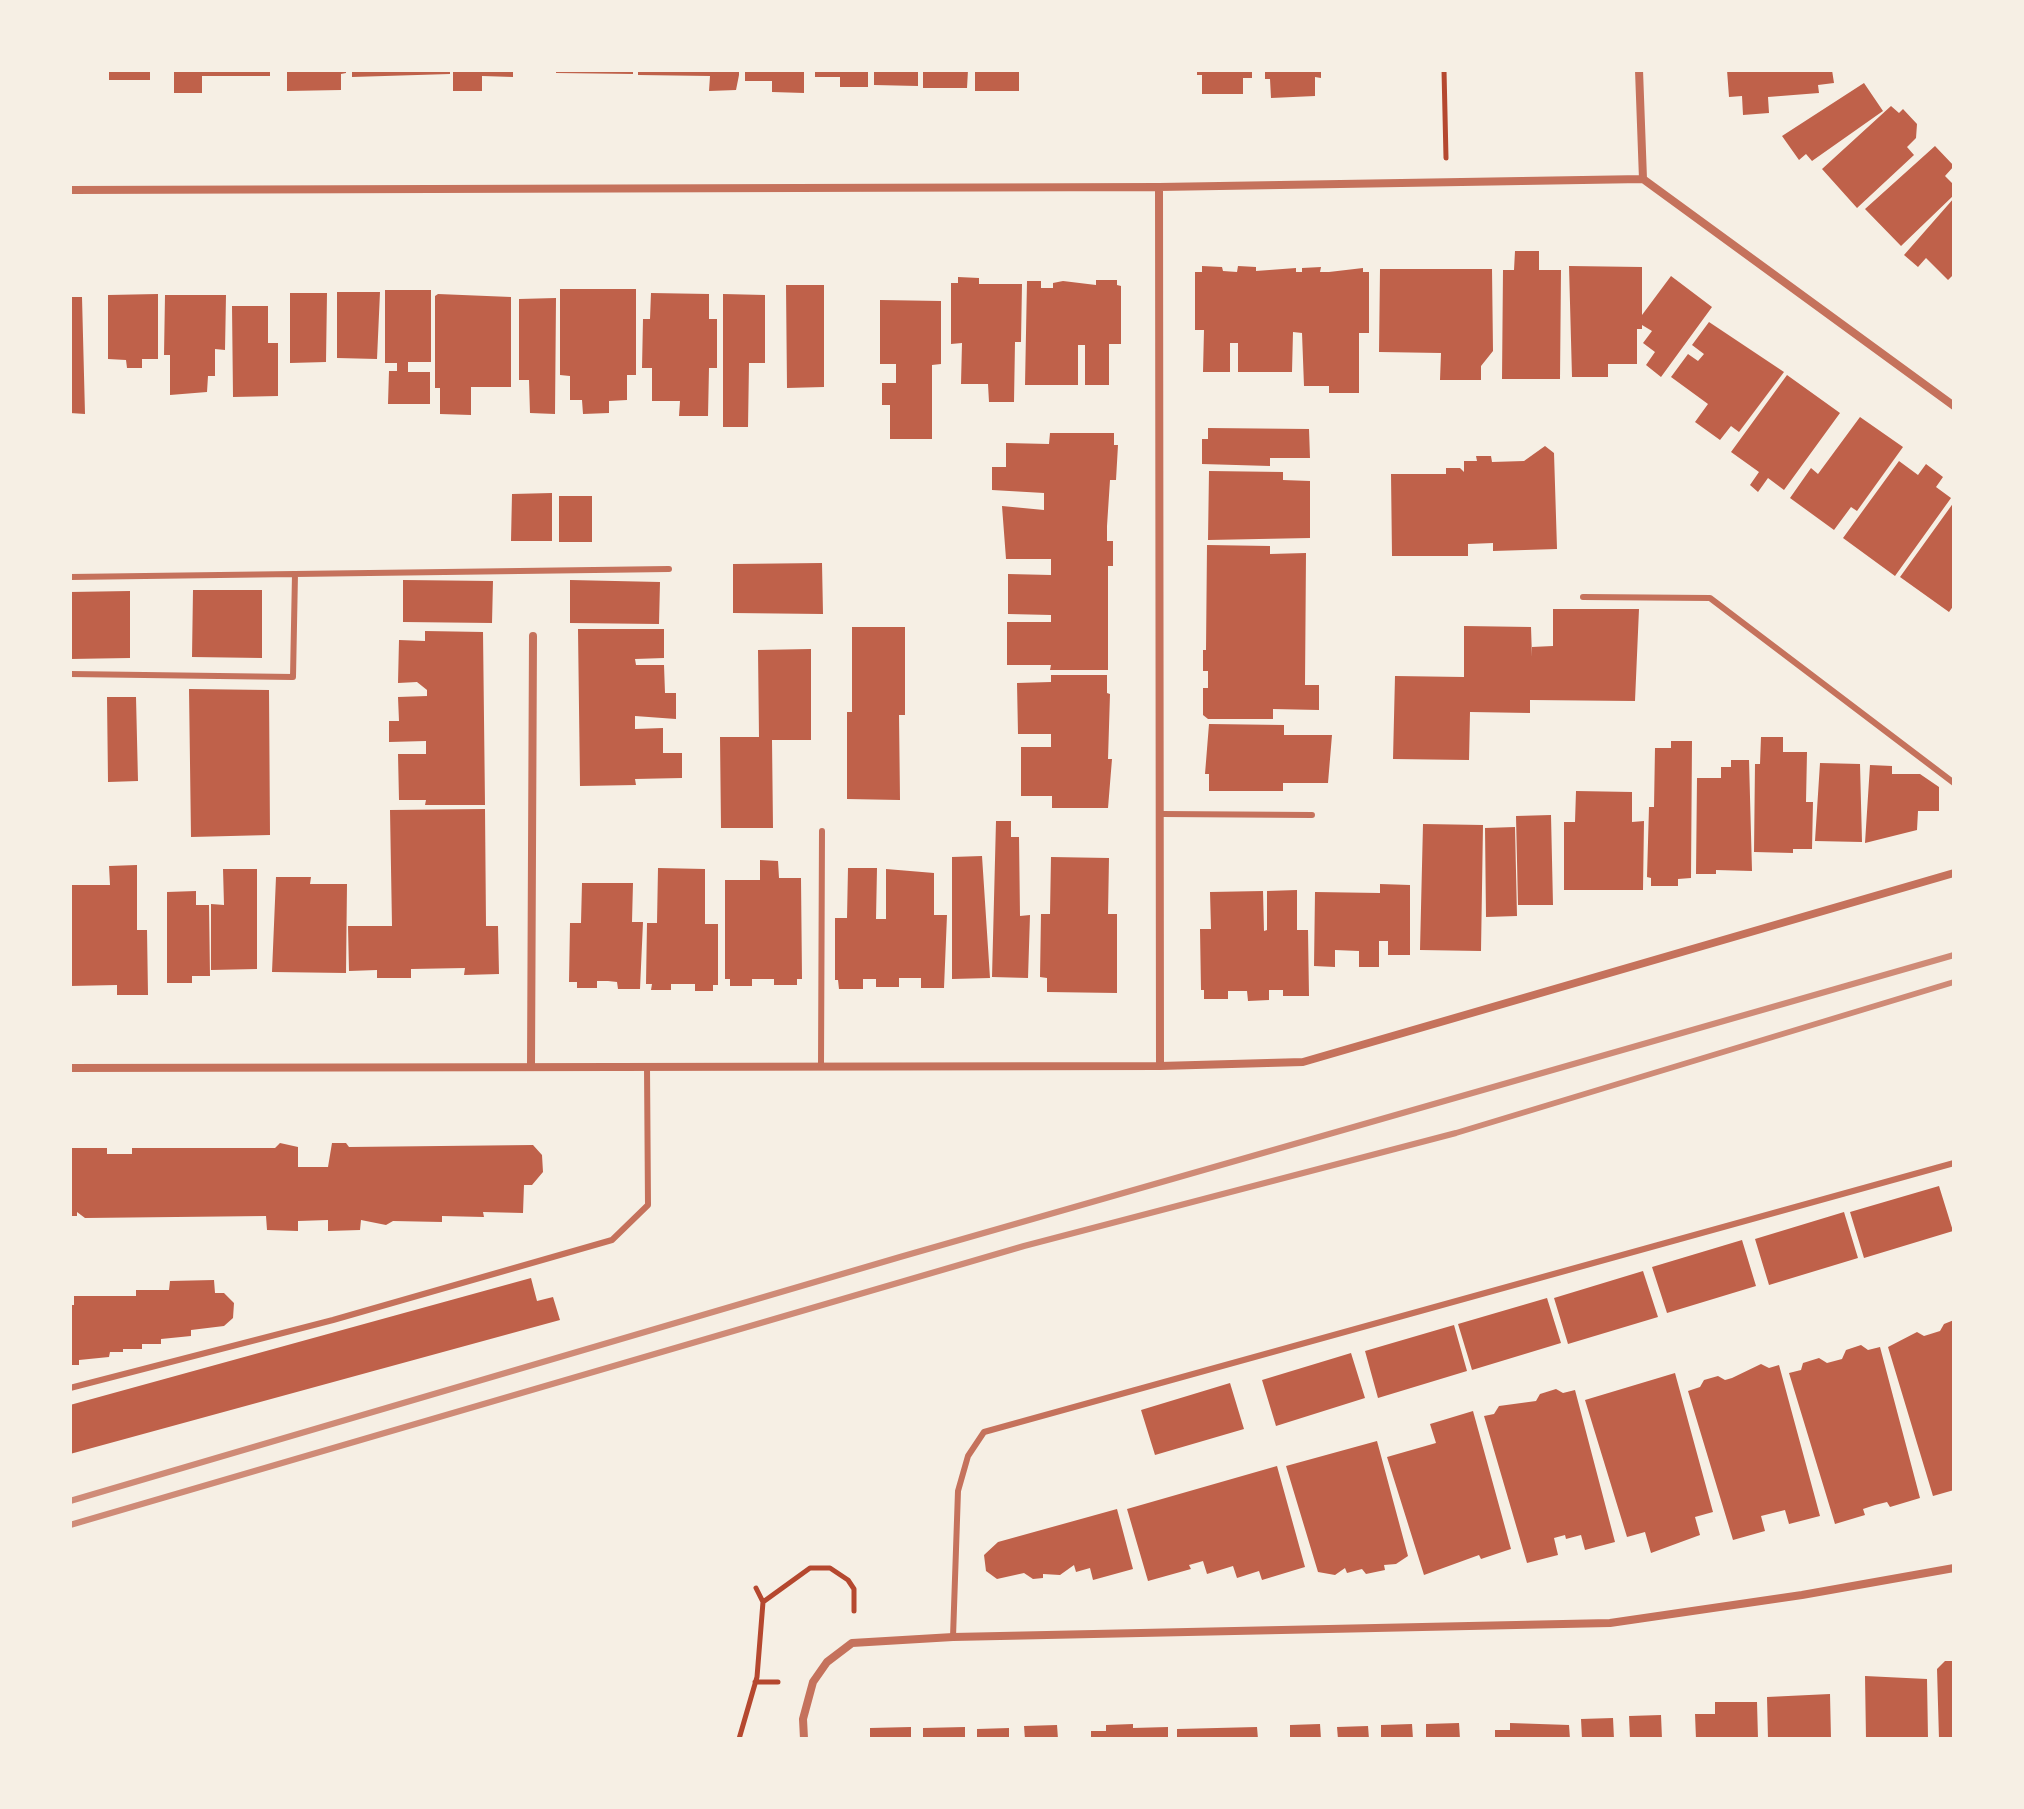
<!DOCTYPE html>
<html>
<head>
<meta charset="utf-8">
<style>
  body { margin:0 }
  #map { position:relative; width:2024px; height:1809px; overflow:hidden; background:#f6efe4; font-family:"Source Serif 4",serif }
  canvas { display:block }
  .frame { position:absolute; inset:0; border:72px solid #f6efe4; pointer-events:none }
</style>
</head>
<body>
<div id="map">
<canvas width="2024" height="1809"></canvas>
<div class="frame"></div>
</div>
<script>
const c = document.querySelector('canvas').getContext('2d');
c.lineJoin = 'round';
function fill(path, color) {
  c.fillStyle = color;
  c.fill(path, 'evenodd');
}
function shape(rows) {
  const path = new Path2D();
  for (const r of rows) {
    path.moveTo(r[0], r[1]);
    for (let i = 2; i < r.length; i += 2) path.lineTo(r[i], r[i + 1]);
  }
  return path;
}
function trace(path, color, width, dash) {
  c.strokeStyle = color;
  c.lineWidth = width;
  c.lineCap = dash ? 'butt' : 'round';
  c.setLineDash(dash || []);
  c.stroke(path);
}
const building = shape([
  [109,70,150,70,150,80,109,80],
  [174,70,270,70,270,76,202,76,202,93,174,93],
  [287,70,346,70,346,73,341,74,341,90,287,91],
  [352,70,450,70,450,74,352,77],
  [453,70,513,70,513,77,482,76,482,91,453,91],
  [556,70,633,70,633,74,556,73],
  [638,70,739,70,739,75,736,90,709,91,710,76,638,75],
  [745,70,804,70,804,93,772,92,772,81,745,81],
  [815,70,868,70,868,87,840,87,840,77,815,77],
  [874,70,918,70,918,86,874,85],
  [923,70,968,70,967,88,923,88],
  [975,70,1019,70,1019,91,975,91],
  [1197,70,1252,70,1252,78,1243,78,1243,94,1202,94,1202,75,1197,75],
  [1265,70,1321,70,1321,78,1315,77,1315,96,1271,98,1270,79,1265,79],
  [1727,70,1832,70,1834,83,1818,85,1819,93,1768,97,1769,113,1743,115,1742,96,1729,97],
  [1864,83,1883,111,1812,161,1806,154,1799,160,1782,136],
  [1891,106,1899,113,1903,109,1917,124,1916,138,1907,147,1914,155,1857,208,1822,169],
  [1935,146,1954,166,1945,176,1954,185,1954,195,1901,246,1865,209],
  [1954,198,1954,274,1948,280,1926,258,1918,267,1904,255],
  [1515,251,1539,251,1539,270,1561,270,1560,379,1502,379,1503,270,1514,270],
  [1202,266,1222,267,1223,271,1237,272,1238,266,1256,267,1256,271,1296,268,1296,272,1302,272,1302,268,1321,267,1320,272,1329,272,1363,268,1363,272,1369,272,1369,333,1359,333,1359,393,1329,393,1329,386,1304,386,1302,333,1293,332,1292,372,1238,372,1238,343,1230,343,1230,372,1203,372,1204,330,1195,330,1195,272,1202,272],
  [1569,266,1642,267,1642,315,1671,276,1712,307,1661,377,1646,365,1655,352,1643,343,1652,331,1642,325,1642,329,1637,329,1637,364,1608,364,1608,377,1572,377],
  [1380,269,1492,269,1493,351,1481,366,1481,380,1440,380,1441,353,1379,352],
  [958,277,979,278,979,284,1022,284,1021,342,1015,342,1014,402,989,402,988,384,961,384,962,343,951,344,951,283,958,283],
  [1096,280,1117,280,1117,285,1121,286,1121,344,1109,344,1109,385,1085,385,1085,345,1078,345,1078,385,1025,385,1027,281,1041,281,1041,288,1053,288,1053,283,1063,281,1096,285],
  [786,285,824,285,824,387,787,388],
  [560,289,636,289,636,375,627,375,627,400,609,401,609,413,583,414,582,400,570,400,570,376,560,375],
  [385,290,431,290,431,362,408,362,408,372,430,372,430,404,388,404,389,371,397,371,397,363,385,363],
  [337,292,380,292,377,359,337,358],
  [290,293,327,293,326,362,290,363],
  [651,293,709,294,709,319,717,319,717,368,709,368,708,416,679,416,680,401,652,401,652,368,642,368,643,319,650,319],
  [158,294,158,359,142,359,142,368,127,368,126,360,108,359,108,295],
  [438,294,511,297,511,387,471,387,471,415,440,414,440,388,435,388,435,296],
  [723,294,765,295,765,363,749,363,748,427,723,427],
  [165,295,226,295,225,350,215,349,215,376,208,376,207,392,170,395,170,355,164,355],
  [70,297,82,297,85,414,70,413],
  [556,298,555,414,530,413,529,380,519,380,519,299],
  [880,300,941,301,941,364,932,365,932,439,890,439,890,405,882,405,882,383,896,383,896,364,880,364],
  [232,306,268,306,268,343,278,343,278,396,233,397],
  [1709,322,1784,372,1739,432,1731,426,1720,440,1695,422,1708,404,1671,377,1688,354,1698,361,1704,354,1692,345],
  [1787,375,1840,413,1784,490,1768,478,1758,492,1750,485,1759,472,1731,452],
  [1860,417,1903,447,1857,511,1851,507,1834,530,1790,498,1811,468,1818,474],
  [1208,428,1309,429,1310,458,1270,458,1270,466,1202,464,1202,439,1208,439],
  [1050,433,1114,433,1114,445,1118,445,1116,480,1110,480,1107,526,1107,541,1113,541,1113,566,1108,566,1108,670,1050,670,1051,665,1007,665,1007,622,1051,622,1051,615,1008,614,1008,574,1051,575,1051,559,1006,559,1002,506,1044,510,1044,493,992,490,992,467,1006,467,1006,443,1049,444],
  [1545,446,1554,453,1557,549,1493,551,1493,543,1468,544,1468,556,1392,556,1391,474,1446,474,1446,468,1460,468,1464,472,1464,461,1477,461,1476,456,1491,456,1492,462,1524,461],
  [1899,461,1918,475,1926,464,1943,477,1936,487,1951,498,1895,576,1843,538],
  [1209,471,1283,472,1283,480,1310,481,1310,538,1208,540],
  [552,493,552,541,511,541,512,494],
  [559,496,592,496,592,542,559,542],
  [1954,502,1954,605,1949,612,1900,577],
  [1207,545,1270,546,1270,554,1306,553,1305,685,1319,685,1319,710,1273,709,1273,719,1208,719,1203,715,1203,688,1208,688,1208,671,1203,671,1203,650,1206,650],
  [822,563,823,614,733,613,733,564],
  [403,580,493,581,492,623,403,622],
  [570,580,660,582,659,624,570,623],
  [193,590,262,590,262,658,192,657],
  [130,591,130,658,70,659,70,592],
  [1553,609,1639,609,1635,701,1530,700,1530,713,1470,712,1469,760,1393,759,1395,676,1464,677,1464,626,1531,627,1532,657,1532,647,1553,646],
  [852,627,905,627,905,715,899,715,900,800,847,799,847,712,852,712],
  [578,629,664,629,664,658,635,659,636,665,664,665,665,693,676,693,676,719,635,716,635,729,663,728,663,753,682,753,682,778,635,779,636,785,580,786],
  [425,631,483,632,485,805,425,805,426,800,399,800,398,754,426,754,426,741,389,742,389,721,399,721,398,697,427,696,427,690,417,682,398,683,399,640,425,641],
  [811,649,811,740,772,740,773,828,721,828,720,737,759,737,758,650],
  [1051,675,1107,675,1107,693,1110,694,1108,759,1112,759,1108,808,1052,808,1052,796,1021,796,1021,747,1051,747,1051,734,1018,734,1017,683,1051,682],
  [189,689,269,690,270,835,191,837],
  [107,697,136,697,138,781,108,782],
  [1209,724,1284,725,1284,735,1332,735,1328,783,1283,783,1283,791,1209,791,1209,774,1205,774],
  [1761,737,1783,737,1783,752,1807,752,1806,802,1813,802,1812,849,1793,849,1793,853,1754,852,1755,764,1760,764],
  [1671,741,1692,741,1691,878,1678,879,1678,886,1651,886,1651,878,1647,877,1649,807,1654,807,1655,748,1671,748],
  [1731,760,1749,760,1752,871,1716,870,1716,874,1696,874,1697,778,1721,778,1721,767,1731,767],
  [1820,763,1860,764,1862,842,1815,841],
  [1870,765,1892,766,1892,774,1920,774,1939,787,1939,811,1918,811,1917,830,1865,843],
  [1576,791,1632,792,1632,822,1644,821,1643,890,1564,890,1564,822,1575,822],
  [485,809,486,926,498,926,499,974,464,975,465,968,411,969,411,978,377,978,377,970,349,971,348,926,392,926,390,810],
  [1551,815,1553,905,1518,905,1516,816],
  [996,821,1011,821,1011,837,1019,837,1020,916,1030,915,1028,978,992,977],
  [1423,824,1483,825,1481,951,1420,950],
  [1515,827,1517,916,1486,917,1485,828],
  [982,856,990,978,952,979,952,857],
  [1051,857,1109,858,1108,914,1117,914,1117,993,1047,992,1047,978,1040,977,1041,914,1050,914],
  [760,860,778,861,779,878,801,878,802,979,797,979,797,985,774,985,774,979,752,979,752,986,730,986,730,979,725,979,725,880,760,880],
  [137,865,137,930,147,930,148,995,117,995,117,985,70,986,70,885,110,885,109,866],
  [658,868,705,869,705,924,718,924,718,985,713,985,713,991,695,991,695,984,671,984,671,990,651,990,652,984,646,984,647,923,657,923],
  [848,868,877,868,876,919,886,919,886,869,934,873,934,915,947,915,944,988,921,988,921,978,899,978,899,987,876,987,876,979,863,979,863,989,839,989,838,980,835,980,835,918,847,918],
  [223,869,257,869,257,969,211,970,211,904,224,905],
  [276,877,311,877,310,884,347,884,346,973,272,972],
  [582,883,633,883,632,922,643,922,640,989,618,989,617,982,608,981,597,981,597,988,577,988,577,982,569,982,570,923,581,923],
  [1380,884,1410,885,1410,955,1388,955,1388,941,1379,941,1379,967,1359,967,1359,951,1335,950,1335,967,1314,966,1315,892,1380,893],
  [1297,890,1297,930,1308,930,1309,996,1283,996,1283,990,1269,990,1269,1000,1248,1001,1247,991,1228,991,1228,999,1204,999,1204,990,1201,990,1200,929,1211,929,1210,892,1263,891,1264,931,1267,930,1267,891],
  [196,891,196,905,209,905,210,976,192,976,192,983,167,983,167,892],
  [280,1143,298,1147,298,1167,328,1167,332,1143,346,1143,349,1147,533,1145,542,1155,543,1172,532,1185,524,1185,523,1213,483,1212,484,1217,442,1216,442,1222,393,1221,386,1225,361,1220,360,1230,328,1231,328,1220,298,1221,298,1231,267,1230,266,1216,85,1218,77,1212,77,1216,70,1216,70,1148,107,1148,107,1154,132,1154,132,1148,275,1148],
  [1939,1186,1953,1231,1864,1258,1850,1212],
  [1844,1212,1858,1258,1769,1285,1755,1239],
  [1742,1240,1756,1286,1667,1313,1652,1267],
  [1643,1271,1658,1317,1568,1344,1554,1298],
  [531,1278,537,1301,553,1297,560,1320,70,1454,70,1405],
  [214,1280,215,1293,224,1293,234,1303,233,1318,224,1326,191,1330,191,1336,161,1339,161,1344,142,1344,142,1349,123,1349,123,1352,110,1352,109,1357,79,1360,79,1365,70,1365,70,1305,74,1305,74,1296,136,1296,136,1290,169,1290,170,1281],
  [1547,1298,1561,1343,1472,1370,1458,1324],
  [1954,1320,1954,1490,1933,1496,1888,1347,1917,1332,1924,1336,1940,1331,1944,1324],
  [1454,1325,1467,1371,1378,1398,1365,1351],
  [1861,1345,1868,1350,1880,1347,1920,1498,1890,1507,1887,1502,1875,1505,1863,1509,1865,1515,1835,1524,1789,1373,1801,1370,1803,1363,1819,1358,1827,1363,1842,1359,1846,1350],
  [1351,1353,1365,1398,1276,1426,1262,1380],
  [1761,1364,1769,1368,1779,1365,1820,1516,1789,1524,1785,1510,1761,1516,1765,1531,1733,1540,1688,1391,1700,1387,1704,1380,1718,1376,1725,1380,1732,1378],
  [1675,1373,1713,1512,1695,1517,1700,1535,1651,1553,1645,1532,1627,1537,1585,1400],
  [1230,1383,1244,1429,1155,1455,1141,1410],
  [1556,1389,1563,1393,1575,1390,1615,1542,1585,1550,1581,1535,1566,1539,1565,1535,1554,1538,1558,1555,1527,1563,1484,1416,1494,1414,1499,1406,1536,1401,1540,1394],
  [1473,1411,1511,1549,1481,1559,1479,1555,1424,1575,1387,1457,1436,1443,1430,1424],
  [1377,1441,1408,1556,1396,1564,1384,1565,1385,1570,1366,1574,1362,1569,1347,1573,1345,1568,1335,1575,1318,1572,1286,1466],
  [1277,1466,1305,1567,1262,1580,1259,1571,1237,1578,1233,1566,1207,1574,1203,1561,1189,1565,1191,1569,1148,1581,1127,1509],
  [1117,1509,1133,1569,1093,1580,1090,1568,1076,1572,1074,1565,1060,1575,1043,1574,1043,1578,1033,1579,1024,1573,997,1579,986,1571,984,1555,998,1542],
  [1945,1661,1954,1661,1954,1739,1939,1739,1937,1669],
  [1865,1676,1927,1679,1928,1739,1866,1739],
  [1830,1694,1831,1739,1768,1739,1767,1697],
  [1715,1702,1757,1702,1758,1739,1696,1739,1695,1714,1715,1714],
  [1661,1715,1662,1739,1630,1739,1629,1716],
  [1613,1718,1614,1739,1582,1739,1581,1719],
  [1459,1723,1460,1739,1426,1739,1426,1724],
  [1510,1723,1569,1725,1570,1739,1495,1739,1495,1730,1510,1730],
  [1133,1724,1133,1728,1168,1727,1168,1739,1091,1739,1091,1731,1106,1731,1106,1725],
  [1320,1724,1321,1739,1290,1739,1290,1725],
  [1412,1724,1413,1739,1381,1739,1381,1725],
  [1057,1725,1058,1739,1025,1739,1024,1726],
  [1368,1726,1369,1739,1338,1739,1337,1727],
  [911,1727,911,1739,870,1739,870,1728],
  [965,1727,965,1739,923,1739,923,1728],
  [1257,1727,1258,1739,1177,1739,1177,1729],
  [1009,1728,1009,1739,977,1739,977,1729]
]);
const path = shape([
  [1444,70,1446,158],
  [756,1588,763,1602],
  [755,1682,778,1682],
  [739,1739,757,1677,763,1602,810,1568,830,1568,848,1580,854,1589,854,1611]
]);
const service = shape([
  [70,577,669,569],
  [1583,597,1710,598,1954,783],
  [70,674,293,677,295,574],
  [1162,814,1312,815],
  [821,1065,822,831],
  [70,1388,333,1320,612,1240,648,1205,647,1067],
  [953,1637,958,1491,968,1456,984,1432,1954,1163]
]);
const minor = shape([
  [1639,70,1643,179],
  [1159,187,1160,1066],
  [70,190,1159,187,1643,179,1954,406],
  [531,1067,533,636],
  [70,1068,1160,1066,1303,1062,1954,873],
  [804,1739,803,1719,813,1682,827,1662,852,1643,953,1637,1610,1623,1802,1595,1954,1568]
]);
const rail = shape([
  [70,1501,900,1257,1954,955],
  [70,1525,1024,1246,1456,1133,1954,982]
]);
fill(building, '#bf614a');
trace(path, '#b5482f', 5);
trace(service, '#c5725c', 6);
trace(minor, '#c5725c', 8);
trace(rail, '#cf8b77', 6);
</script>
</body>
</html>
